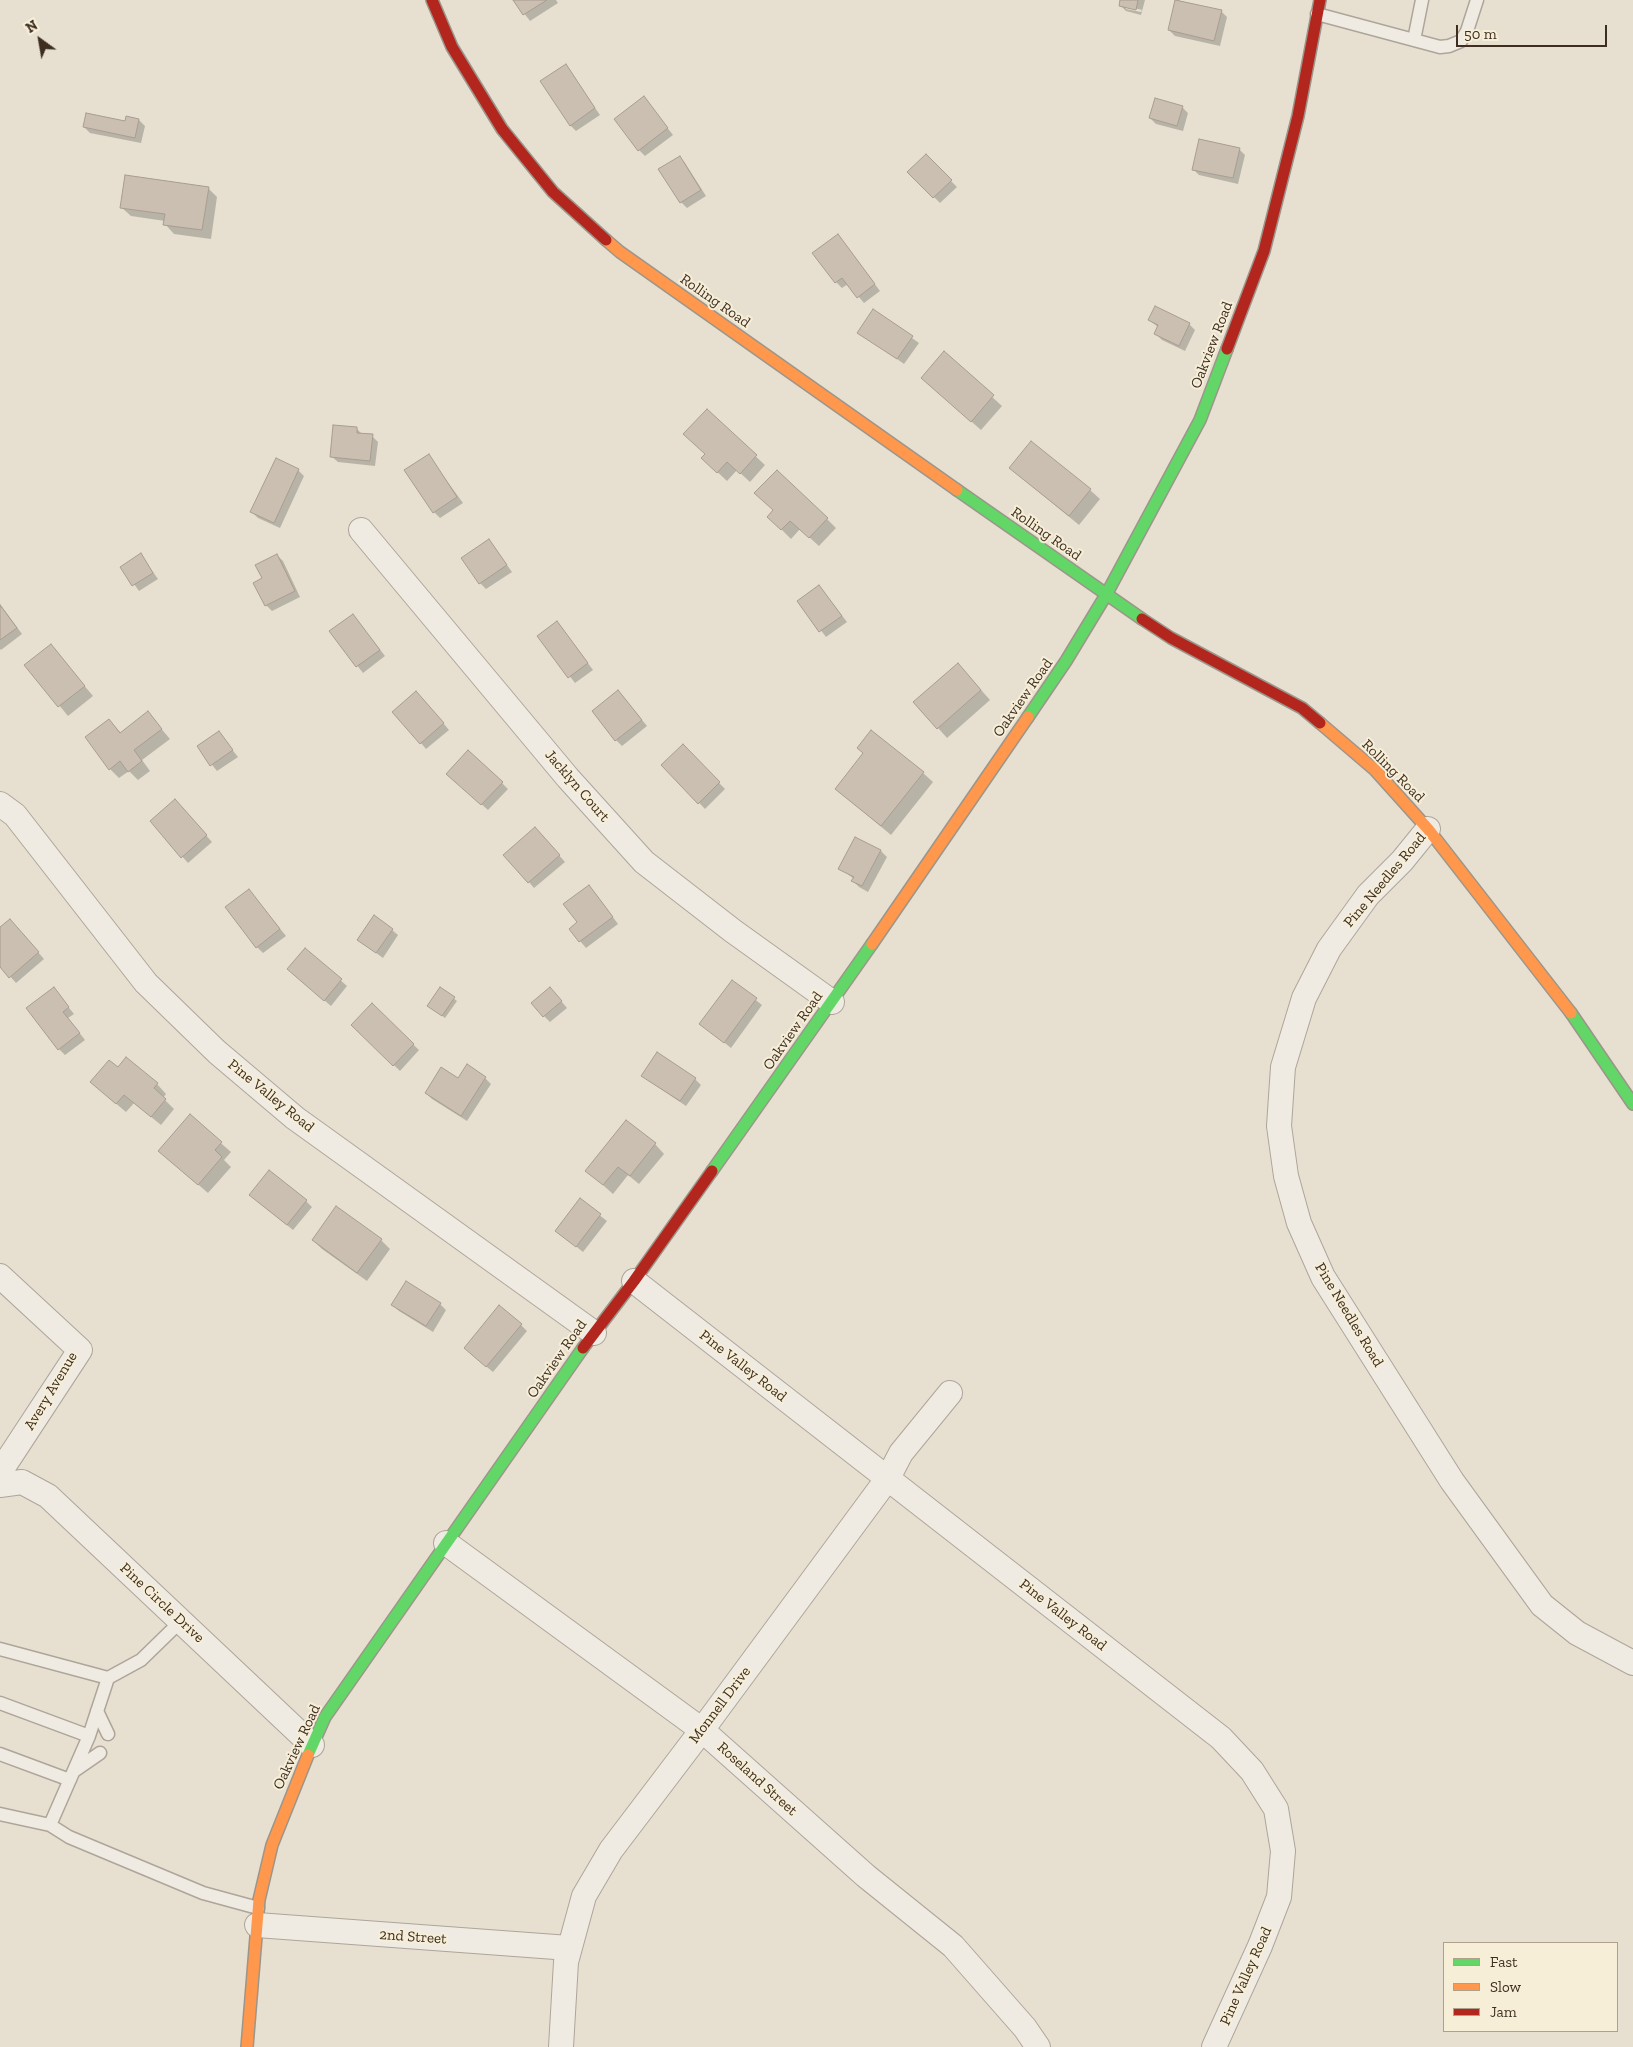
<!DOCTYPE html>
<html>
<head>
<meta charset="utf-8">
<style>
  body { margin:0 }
  #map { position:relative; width:1633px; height:2047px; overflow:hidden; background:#e7e0d1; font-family:"Zilla Slab",serif }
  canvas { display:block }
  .legend { position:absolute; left:1443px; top:1942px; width:175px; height:90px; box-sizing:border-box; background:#f7eed8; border:1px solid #ada18e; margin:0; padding:6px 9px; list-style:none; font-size:15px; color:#3d2e20 }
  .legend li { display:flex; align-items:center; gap:10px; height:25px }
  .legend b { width:25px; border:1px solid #ada18e }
  .north { position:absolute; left:15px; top:15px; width:50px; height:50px; -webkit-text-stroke:4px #f7eed8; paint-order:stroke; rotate:328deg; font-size:14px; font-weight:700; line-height:20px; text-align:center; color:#3d2e20 }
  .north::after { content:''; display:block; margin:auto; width:18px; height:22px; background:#3d2e20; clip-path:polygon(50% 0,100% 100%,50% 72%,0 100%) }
  .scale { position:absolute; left:1456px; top:25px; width:151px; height:22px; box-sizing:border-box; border:2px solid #3d2e20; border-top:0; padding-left:6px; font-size:15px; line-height:18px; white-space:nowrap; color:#3d2e20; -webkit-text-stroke:4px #f7eed8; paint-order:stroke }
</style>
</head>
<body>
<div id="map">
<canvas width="1633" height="2047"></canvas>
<ul class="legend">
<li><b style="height:6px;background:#63d668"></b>Fast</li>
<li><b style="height:6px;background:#ff974d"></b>Slow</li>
<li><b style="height:6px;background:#b3261e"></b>Jam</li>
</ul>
<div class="north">N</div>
<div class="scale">50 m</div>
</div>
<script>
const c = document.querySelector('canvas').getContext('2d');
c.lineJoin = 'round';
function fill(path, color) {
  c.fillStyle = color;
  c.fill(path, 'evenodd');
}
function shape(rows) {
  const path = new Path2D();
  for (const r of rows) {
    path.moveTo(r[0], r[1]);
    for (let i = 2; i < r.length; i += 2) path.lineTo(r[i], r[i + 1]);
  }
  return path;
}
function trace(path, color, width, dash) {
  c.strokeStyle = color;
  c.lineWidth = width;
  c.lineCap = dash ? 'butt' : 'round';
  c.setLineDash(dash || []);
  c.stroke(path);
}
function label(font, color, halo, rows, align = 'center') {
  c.font = font + ' "Zilla Slab",serif';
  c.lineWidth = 4;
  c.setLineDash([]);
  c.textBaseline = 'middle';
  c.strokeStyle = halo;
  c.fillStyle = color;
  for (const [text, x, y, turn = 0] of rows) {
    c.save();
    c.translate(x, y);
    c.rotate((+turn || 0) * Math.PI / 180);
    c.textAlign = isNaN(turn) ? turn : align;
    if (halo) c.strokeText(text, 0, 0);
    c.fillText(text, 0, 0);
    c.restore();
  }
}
const shadow = shape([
  [514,0,556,0,558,3,530,21],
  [1122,0,1145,0,1141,15,1126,11,1120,5],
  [1126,6,1142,10,1141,12,1126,9],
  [1177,0,1221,11,1227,17,1220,46,1175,36,1169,30],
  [566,66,600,115,576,131,570,125],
  [644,98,673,135,645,156,639,150],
  [1182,107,1188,113,1183,131,1156,124,1150,118],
  [139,120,145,126,141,143,90,133,84,127],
  [1239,149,1245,155,1238,184,1199,175,1193,169],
  [926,156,957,187,940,203,909,172],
  [679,157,685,163,706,196,687,208,681,202],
  [208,188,217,197,211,239,174,234,165,224,165,221,131,216,121,207],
  [838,235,880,291,864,303,848,284,842,288,836,282,814,253],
  [874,311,919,343,904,364,859,332],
  [1149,320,1189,324,1195,330,1185,351,1162,340,1156,334,1158,327],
  [944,353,1002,406,981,430,932,387],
  [707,411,765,465,750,482,737,470,727,481,712,467,706,454],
  [357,429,363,435,372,436,378,442,375,466,338,462,331,456],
  [428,455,463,503,440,518,434,512],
  [1010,468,1090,490,1100,499,1079,525],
  [298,470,304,476,280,528,258,518,252,512],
  [774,511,827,519,836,528,819,546,800,529,791,539,769,517],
  [489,540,512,572,486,589,480,583],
  [141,555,158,579,139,591,122,567],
  [277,555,283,561,300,597,272,611,266,605],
  [819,586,847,622,826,637,799,601],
  [0,604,22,634,1,650,0,649],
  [353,615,385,656,363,673,331,632],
  [557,622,593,670,575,683,539,636],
  [51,646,93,696,68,716,26,665],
  [967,674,990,700,947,738,915,702],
  [422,698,449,730,426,749,421,743],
  [624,698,647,726,622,746,616,740],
  [148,713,170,739,142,760,150,771,138,780,129,771,119,778,110,769,109,720,121,733],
  [219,733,238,757,217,771,198,747],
  [683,746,725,789,705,809,663,765],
  [923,773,933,782,891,835,836,789],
  [454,780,502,783,508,789,488,810],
  [181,807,212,842,188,863,151,821],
  [541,835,565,862,534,888,529,882],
  [856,838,881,851,887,857,868,892,859,887,853,881,854,879,840,868],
  [249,890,286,936,263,953,257,947],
  [595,893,618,924,586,948,570,929,579,923],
  [16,927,44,959,16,983,0,965,0,929],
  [392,930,398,935,383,958,358,940],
  [305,949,347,986,331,1006,294,975],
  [733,982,762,1005,731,1048,701,1024],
  [550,988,567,1008,550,1022,544,1016],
  [54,989,74,1014,68,1018,85,1040,65,1055,59,1049],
  [441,989,457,1001,445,1018,431,1008],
  [372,1005,419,1050,400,1071,353,1025],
  [118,1069,157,1084,166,1094,163,1098,174,1109,161,1125,134,1103,126,1112,101,1091],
  [643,1075,695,1079,701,1085,686,1106,649,1081],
  [485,1078,491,1084,467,1121,432,1099,426,1093,458,1080],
  [190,1116,231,1152,224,1160,231,1167,208,1193,159,1151],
  [655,1144,664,1154,639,1184,628,1175,613,1194,587,1171],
  [580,1200,607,1221,583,1252,563,1236],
  [257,1201,306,1201,312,1207,293,1230],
  [313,1240,381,1240,390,1249,367,1281,322,1249],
  [440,1304,446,1310,433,1332,399,1311,393,1305],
  [521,1325,527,1331,493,1372,471,1354]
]);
const building = shape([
  [513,0,547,0,523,15,513,0],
  [1120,0,1138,0,1136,10,1119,6,1120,0],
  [1175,0,1222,10,1214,41,1168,30,1175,0],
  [566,64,595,108,570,126,540,81,566,64],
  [644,96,668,128,638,151,614,119,644,96],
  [1155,98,1183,106,1177,126,1149,118,1155,98],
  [86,113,125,121,126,116,139,119,135,138,83,127,86,113],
  [1199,139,1240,148,1233,178,1192,170,1199,139],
  [926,154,952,180,933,198,907,172,926,154],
  [680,156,701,190,680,203,658,169,680,156],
  [125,175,209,187,202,230,163,225,165,214,120,208,125,175],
  [838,234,875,284,857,298,842,278,835,283,812,253,838,234],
  [1155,306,1190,323,1179,346,1154,334,1158,325,1148,320,1155,306],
  [873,309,913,336,897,359,857,333,873,309],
  [944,351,994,395,971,422,921,378,944,351],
  [707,409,757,455,740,474,727,462,717,473,701,458,705,454,683,434,707,409],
  [333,425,357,427,357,433,373,434,370,461,330,457,333,425],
  [1031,441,1091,489,1069,516,1009,468,1031,441],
  [429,454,457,497,433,513,404,470,429,454],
  [276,458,299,469,274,523,250,512,276,458],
  [777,470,828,518,809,538,790,521,781,530,767,517,773,510,754,493,777,470],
  [489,539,507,565,479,584,461,558,489,539],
  [141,553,153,573,132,586,120,567,141,553],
  [277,554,295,591,265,606,253,583,262,578,255,565,277,554],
  [819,585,842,616,819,632,797,601,819,585],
  [0,605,17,628,0,640,0,605],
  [353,614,380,650,356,667,329,631,353,614],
  [557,621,588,663,568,678,537,636,557,621],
  [51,644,85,686,58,707,24,665,51,644],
  [958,663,981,690,937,729,913,702,958,663],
  [618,690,642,720,615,741,592,711,618,690],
  [416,691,444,723,420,744,392,712,416,691],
  [148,711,162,729,134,750,142,761,128,772,120,761,109,770,85,737,109,719,120,733,148,711],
  [871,730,924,772,881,826,835,789,863,753,857,748,871,730],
  [219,731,233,750,210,766,197,746,219,731],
  [683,744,720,782,698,804,661,765,683,744],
  [468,750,503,782,481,805,446,774,468,750],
  [175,799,207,835,181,858,150,821,175,799],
  [535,827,560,855,528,883,503,855,535,827],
  [855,837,881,850,862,886,851,881,854,877,838,869,855,837],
  [589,885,613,917,579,942,569,929,577,922,563,904,589,885],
  [249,889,280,929,256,948,225,907,249,889],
  [374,915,393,929,376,953,357,940,374,915],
  [10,919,39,952,9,978,0,967,0,927,10,919],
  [305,948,342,979,324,1001,287,969,305,948],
  [732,980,757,998,724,1043,699,1024,732,980],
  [54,987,69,1007,63,1012,80,1033,58,1050,26,1008,54,987],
  [440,987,455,997,442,1016,427,1006,440,987],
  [550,987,562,1001,543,1017,531,1003,550,987],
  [372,1003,414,1044,393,1066,351,1025,372,1003],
  [657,1052,696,1078,680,1101,641,1076,657,1052],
  [126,1057,158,1083,154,1088,166,1099,151,1117,124,1095,116,1104,90,1082,109,1060,118,1067,126,1057],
  [467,1064,486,1077,461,1116,425,1093,441,1067,458,1078,467,1064],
  [190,1114,222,1142,215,1150,222,1157,198,1185,158,1151,190,1114],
  [626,1120,656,1143,630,1176,618,1167,603,1185,585,1171,626,1120],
  [269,1170,307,1200,287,1225,249,1195,269,1170],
  [580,1198,601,1214,576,1247,555,1231,580,1198],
  [336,1206,382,1239,357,1273,312,1240,336,1206],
  [406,1281,441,1303,426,1326,391,1305,406,1281],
  [499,1305,522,1324,486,1367,464,1348,499,1305]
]);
const lane = shape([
  [1317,14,1440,47,1449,46,1461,41,1467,31,1477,0],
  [1414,40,1422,0],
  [0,1649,108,1678,89,1736,50,1825,0,1814],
  [108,1678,141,1660,181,1621],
  [0,1703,89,1736],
  [97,1711,108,1734],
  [0,1754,70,1780],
  [74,1771,100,1753],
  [50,1825,69,1837,203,1893,258,1908]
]);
const street = shape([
  [361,530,568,778,644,862,733,931,832,1002],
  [0,804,15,815,146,983,217,1052,295,1118,594,1333],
  [1428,829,1402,861,1368,895,1329,949,1304,998,1283,1067,1279,1126,1286,1176,1299,1223,1323,1277,1452,1481,1542,1605,1577,1633,1633,1663],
  [0,1276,80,1350,0,1472],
  [634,1281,1221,1738,1252,1771,1276,1809,1283,1851,1279,1897,1260,1946,1214,2047],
  [0,1485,22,1482,48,1496,312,1745],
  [446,1543,702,1730,866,1876,953,1946,1025,2028,1038,2047],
  [257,1925,569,1948],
  [561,2047,566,1962,584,1896,611,1850,702,1730,888,1478,901,1453,950,1393]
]);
const fast = shape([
  [957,490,1142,619],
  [1028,717,1066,661,1106,595,1200,420,1227,349],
  [1571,1013,1633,1104],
  [712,1171,872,944],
  [308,1755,325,1717,583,1348]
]);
const slow = shape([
  [606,240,620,252,957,490],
  [1320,723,1375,770,1428,829,1571,1013],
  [872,944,1028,717],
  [247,2047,259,1900,272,1845,308,1755]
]);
const jam = shape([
  [432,0,452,47,502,129,553,192,606,240],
  [1227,349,1264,251,1298,116,1320,0],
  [1142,619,1171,638,1302,708,1320,723],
  [583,1348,634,1281,712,1171]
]);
const streetNames = [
  ["Rolling Road",715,301,35],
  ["Oakview Road",1212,345,-69],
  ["Rolling Road",1046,534,35],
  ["Oakview Road",1023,698,-55],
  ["Rolling Road",1393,771,45],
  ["Jacklyn Court",577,786,49],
  ["Pine Needles Road",1385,880,-50],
  ["Oakview Road",793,1031,-55],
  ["Pine Valley Road",271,1096,39],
  ["Pine Needles Road",1349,1315,59],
  ["Oakview Road",557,1359,-55],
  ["Pine Valley Road",743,1366,38],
  ["Avery Avenue",51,1391,-59],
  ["Pine Circle Drive",162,1603,43],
  ["Pine Valley Road",1063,1615,38],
  ["Monnell Drive",720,1705,-53],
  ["Oakview Road",297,1747,-65],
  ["Roseland Street",757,1779,42],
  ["2nd Street",413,1937,4],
  ["Pine Valley Road",1246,1976,-66]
];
fill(shadow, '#0003');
fill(building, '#cbbfb2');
trace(building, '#a89c90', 1);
trace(lane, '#ada599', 15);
trace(street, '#ada599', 26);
trace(fast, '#9c958a', 14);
trace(slow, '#9c958a', 14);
trace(jam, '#9c958a', 14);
trace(lane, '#efebe3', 12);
trace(street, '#efebe3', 24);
trace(fast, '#63d668', 11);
trace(slow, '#ff974d', 11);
trace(jam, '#b3261e', 11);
label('15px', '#3d2e20', '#f7eed8', streetNames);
</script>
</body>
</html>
